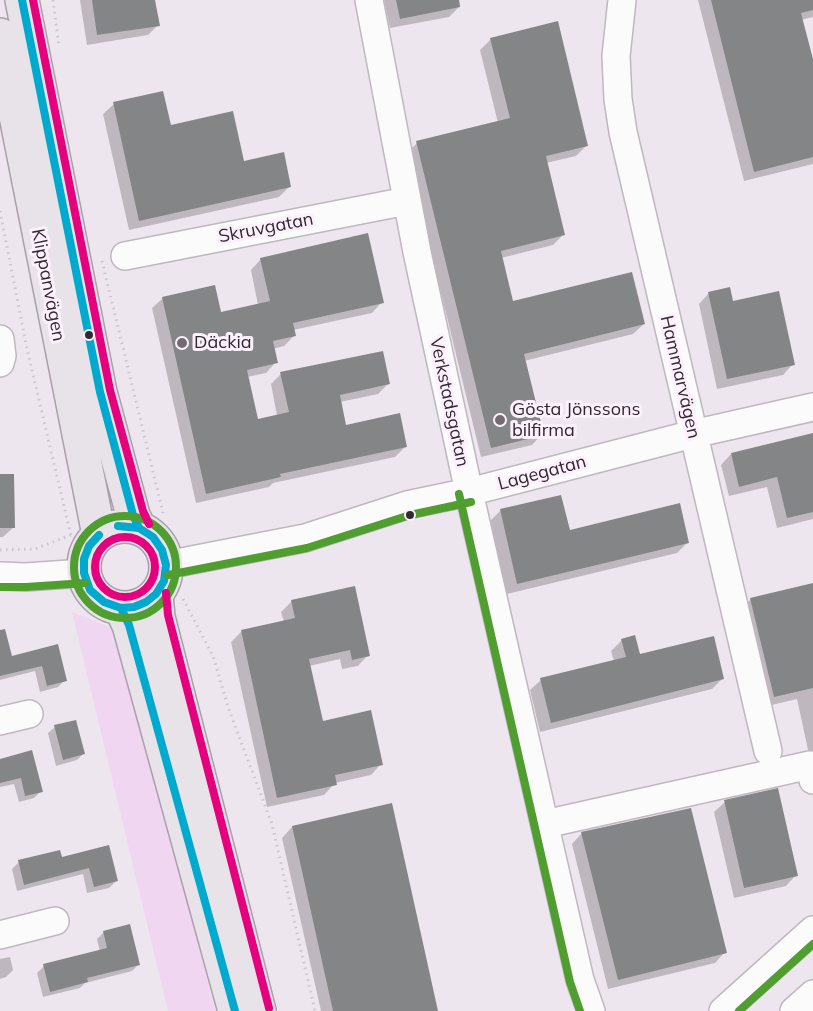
<!DOCTYPE html>
<html>
<head>
<meta charset="utf-8">
<style>
  body { margin:0 }
  canvas { display:block; background:#eee6ee }
</style>
</head>
<body>
<canvas width="813" height="1011"></canvas>
<script>
const c = document.querySelector('canvas').getContext('2d');
c.lineJoin = 'round';
function fill(path, color) {
  c.fillStyle = color;
  c.fill(path, 'evenodd');
}
function shape(rows) {
  const path = new Path2D();
  for (const r of rows) {
    if (r.length === 3) {
      path.moveTo(r[0] + r[2], r[1]);
      path.arc(r[0], r[1], r[2], 0, 2 * Math.PI);
      continue;
    }
    path.moveTo(r[0], r[1]);
    for (let i = 2; i < r.length; i += 2) path.lineTo(r[i], r[i + 1]);
  }
  return path;
}
function trace(path, color, width, dash) {
  c.strokeStyle = color;
  c.lineWidth = width;
  c.lineCap = dash ? 'butt' : 'round';
  c.setLineDash(dash || []);
  c.stroke(path);
}
function label(font, color, halo, rows, align = 'center') {
  c.font = font + ' Mulish,sans-serif';
  c.lineWidth = 6;
  c.setLineDash([]);
  c.textBaseline = 'middle';
  c.strokeStyle = halo;
  c.fillStyle = color;
  for (const [text, x, y, turn = 0] of rows) {
    c.save();
    c.translate(x, y);
    c.rotate((+turn || 0) * Math.PI / 180);
    c.textAlign = isNaN(turn) ? turn : align;
    if (halo) c.strokeText(text, 0, 0);
    c.fillText(text, 0, 0);
    c.restore();
  }
}
const green = shape([
  [72,612,112,628,154,771,215,1011,168,1011]
]);
const shadow = shape([
  [80,0,154,0,158,25,148,35,87,45],
  [384,0,459,0,460,6,449,17,390,28],
  [698,0,813,0,813,17,801,20,813,65,813,164,744,181],
  [491,39,587,145,576,156,546,163,563,235,553,245,501,258,512,303,644,324,633,334,524,361,542,434,532,445,481,457,407,153,417,143,498,123,480,50],
  [114,104,170,126,290,186,279,197,129,230,103,114],
  [261,259,382,302,372,313,293,330,294,336,284,346,273,349,276,362,266,373,247,377,256,420,277,416,271,384,281,374,388,384,378,394,340,402,345,426,406,446,395,457,273,483,269,487,196,503,152,308,163,298,219,313,258,305,251,270],
  [709,293,732,303,793,364,783,375,717,389,699,304],
  [813,434,813,519,777,528,767,487,729,496,721,465,731,454],
  [0,476,14,527,3,537,0,537],
  [560,496,568,531,687,543,677,553,507,594,490,521,500,511],
  [813,585,813,759,810,759,797,699,763,707,741,610,751,599],
  [292,601,368,655,358,666,342,669,340,659,309,666,321,722,381,764,371,775,335,783,324,795,267,807,231,642,241,632,284,622,281,612],
  [622,640,639,656,722,679,712,689,540,732,530,690,541,680,614,661,611,651],
  [56,646,65,680,58,687,40,692,35,671,0,680,0,654,11,657],
  [55,727,83,754,77,760,56,766,48,733],
  [0,760,41,791,34,798,19,802,14,784,0,787],
  [725,802,796,875,786,886,734,898,714,812],
  [292,827,437,1011,321,1011,282,838],
  [582,833,725,952,715,963,608,989,572,844],
  [108,847,116,881,109,888,87,893,83,874,17,891,12,869,19,862,61,859],
  [104,932,139,964,132,971,85,983,80,988,43,997,37,973,44,966,100,952,97,939],
  [10,957,13,970,6,977,0,979,0,959]
]);
const building = shape([
  [92,0,155,0,160,26,97,35],
  [396,0,459,0,460,7,400,19],
  [711,0,813,0,813,10,801,13,813,59,813,157,754,172],
  [558,21,588,146,546,156,565,235,501,251,513,301,632,272,645,324,524,354,544,435,491,448,416,141,510,118,490,38],
  [163,91,171,125,233,111,244,161,284,152,291,187,139,221,113,102],
  [368,233,384,303,293,323,296,336,273,341,278,363,247,370,258,419,289,412,280,372,383,351,390,384,340,395,346,425,400,413,407,447,280,474,281,477,206,494,162,297,215,285,221,312,270,301,260,258],
  [730,287,733,301,779,291,795,365,727,379,708,292],
  [813,433,813,512,787,518,777,477,739,487,731,453],
  [0,474,14,474,15,528,0,528],
  [561,495,570,530,680,503,689,543,517,584,500,509],
  [813,583,813,688,774,697,750,598],
  [355,586,370,656,352,660,350,650,309,659,323,721,371,710,383,765,335,775,337,785,277,798,241,630,295,618,291,600],
  [5,629,12,656,58,644,67,681,47,686,42,666,0,676,0,630],
  [635,635,640,654,714,636,724,679,551,723,540,678,626,657,621,639],
  [76,720,85,754,63,760,54,725],
  [32,750,43,792,25,796,21,778,0,783,0,759],
  [778,788,798,876,744,888,724,800],
  [392,803,438,1011,333,1011,292,826],
  [691,808,727,953,618,980,581,832],
  [109,845,118,881,94,887,89,868,24,885,18,860,60,850,62,857],
  [130,924,140,965,87,978,88,982,50,992,43,964,107,948,103,931]
]);
const path = shape([
  [53,0,59,46],
  [0,211,27,349,71,536],
  [102,261,164,517],
  [165,527,169,544],
  [0,550,35,549,71,535],
  [183,599,213,656,229,710,272,824,315,1011]
]);
const minor = shape([
  [369,0,417,252,469,492,580,980,591,1011],
  [622,0,616,56,618,99,623,132,768,751],
  [125,256,407,201],
  [0,339,2,356,0,363],
  [166,565,305,538,407,505,469,492,693,434,813,407],
  [0,576,25,577,84,573],
  [0,721,29,714],
  [545,824,810,765,813,780],
  [0,935,55,921],
  [723,1011,813,930],
  [794,1011,813,994]
]);
const major = shape([
  [22,0,100,392,133,515,139,528],
  [0,35,99,535],
  [125,567,41],
  [156,594,158,617,259,1011],
  [121,608,129,625,235,1011]
]);
const bus1 = shape([
  [22,0,100,392,133,515,139,528],
  [99,535,89,546,84,559,84,573,90,590,104,602,121,608,134,607,146,602,156,594,164,581,166,565,162,550,153,537,139,528,118,526],
  [121,608,129,625,235,1011]
]);
const bus2 = shape([
  [459,494,570,982,580,1011],
  [125,567,51],
  [168,575,307,548,410,515,471,502],
  [0,587,26,587,85,583],
  [739,1011,813,944]
]);
const bus3 = shape([
  [33,0,110,390,143,511,149,524],
  [125,567,30],
  [166,593,168,615,269,1008]
]);
const markers = [
  [89,335,5,"#302a30"],
  [182,343,6,"#726c72"],
  [500,420,6,"#726c72"],
  [410,515,5,"#302a30"]
];
const streetNames = [
  ["Skruvgatan",266,228,-11],
  ["Klippanvägen",48,285,79],
  ["Hammarvägen",680,377,77],
  ["Verkstadsgatan",449,402,78],
  ["Lagegatan",542,473,-15]
];
const poiNames = [
  ["Däckia",194,343],
  ["Gösta Jönssons",512,410],
  ["bilfirma",512,431]
];
fill(green, '#f0d6f1');
fill(shadow, '#0003');
fill(building, '#848587');
trace(minor, '#bfb8bf', 30);
trace(major, '#aaa0ab', 36);
trace(path, '#cac7ca', 3, [1.5, 4.5]);
trace(minor, '#fcfbfc', 27);
trace(major, '#e7e3e8', 33);
trace(bus1, '#00a9ce', 8);
trace(bus2, '#509e2f', 8);
trace(bus3, '#e5007d', 8);
for (const [x, y, r, color] of markers) {
  const dot = new Path2D();
  dot.arc(x, y, r, 0, 2 * Math.PI);
  c.fillStyle = color;
  c.fill(dot);
  trace(dot, '#fdf0fd', 2);
}
label('18px', '#302a30', '#fdf0fd', streetNames);
label('18px', '#302a30', '#fdf0fd', poiNames, 'left');
</script>
</body>
</html>
